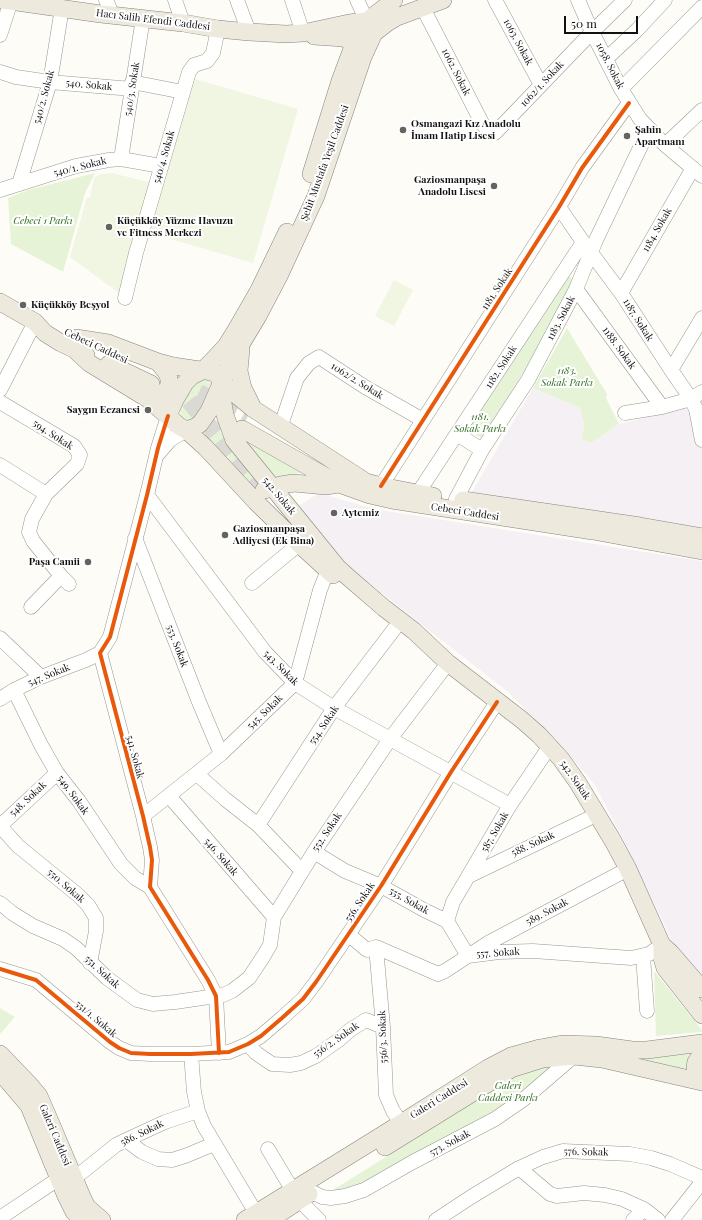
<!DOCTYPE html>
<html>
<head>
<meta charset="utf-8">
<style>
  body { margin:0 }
  #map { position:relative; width:702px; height:1220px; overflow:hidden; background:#fdfcf7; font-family:"Playfair Display",serif }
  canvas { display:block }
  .scale { position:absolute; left:564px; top:16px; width:74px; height:18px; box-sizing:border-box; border:2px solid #111; border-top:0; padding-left:5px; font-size:12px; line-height:14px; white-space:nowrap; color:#111; -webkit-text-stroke:3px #fff; paint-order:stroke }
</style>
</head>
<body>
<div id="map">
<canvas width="702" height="1220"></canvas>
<div class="scale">50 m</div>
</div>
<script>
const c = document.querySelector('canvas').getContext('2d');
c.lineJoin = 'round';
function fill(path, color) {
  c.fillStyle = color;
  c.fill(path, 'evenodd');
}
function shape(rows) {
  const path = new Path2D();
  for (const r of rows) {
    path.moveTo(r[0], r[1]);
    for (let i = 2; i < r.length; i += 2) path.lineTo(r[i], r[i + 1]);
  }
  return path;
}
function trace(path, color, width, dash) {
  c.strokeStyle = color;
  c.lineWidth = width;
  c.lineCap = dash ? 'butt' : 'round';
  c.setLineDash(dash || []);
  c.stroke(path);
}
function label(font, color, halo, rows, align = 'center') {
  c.font = font + ' "Playfair Display",serif';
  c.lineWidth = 4;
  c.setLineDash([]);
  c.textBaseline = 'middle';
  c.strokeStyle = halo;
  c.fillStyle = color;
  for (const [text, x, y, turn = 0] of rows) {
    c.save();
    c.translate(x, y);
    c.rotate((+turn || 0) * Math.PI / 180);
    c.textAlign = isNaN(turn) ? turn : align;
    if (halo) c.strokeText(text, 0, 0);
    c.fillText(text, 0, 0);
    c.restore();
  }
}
const industrial = shape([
  [533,388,580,408,584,424,582,439,591,443,619,424,697,405,702,400,702,529,469,497],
  [319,493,374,509,702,561,702,979,673,943,626,845,595,785,566,751,508,692,342,562,298,506]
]);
const green = shape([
  [95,173,85,193,63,272,11,244,8,198,28,190],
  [568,277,571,277,573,281,549,330,483,439,464,427,566,279],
  [567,328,607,394,606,398,619,424,591,443,582,439,584,424,580,408,533,388],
  [207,379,213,384,205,411,188,423,180,417,181,405,196,380],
  [218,419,229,445,225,459,204,436,205,432],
  [243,440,304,472,273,478],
  [231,447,260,484,257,486,251,485,227,461],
  [654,971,702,1030,702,1032,656,1036],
  [0,1008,15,1017,0,1034],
  [690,1050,687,1063,687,1072,617,1056],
  [541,1067,550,1068,517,1099,364,1185,328,1193,370,1167,515,1073]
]);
const pitch = shape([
  [195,79,298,109,253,263,150,233],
  [112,173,152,183,122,295,70,257,87,197,90,198,94,178,101,174],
  [394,280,413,290,394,326,375,316]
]);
const majorTunnel = shape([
  [176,382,206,396,247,418],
  [189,401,268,498]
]);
const minor = shape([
  [106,0,112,14],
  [175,0,183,23],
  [237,0,249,32],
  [292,0,303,33],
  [357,0,367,21],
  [495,0,541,85],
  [578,0,592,32,621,89,640,119,665,145,702,176],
  [423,8,482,123,487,130,491,133,495,133,592,32,625,0],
  [0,35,11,1],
  [606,59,637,30,665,0],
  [0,72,16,77,50,82,132,89],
  [132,82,183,92],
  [621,89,702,7],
  [665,145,702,110],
  [121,159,143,18],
  [19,184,50,82,62,8],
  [0,190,76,166,109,160,121,159,161,166],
  [559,207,583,242,621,293,671,370,691,399,696,409,702,440],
  [576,289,662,407],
  [621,293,693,168],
  [125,298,136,253,189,72,194,65,207,61,213,53,218,29],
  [671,370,702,318],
  [0,390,35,322],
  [0,402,74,446,80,455,77,464,46,494],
  [625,413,662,407,691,399,702,392],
  [168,416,158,448,147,495,110,637,100,653,143,816,150,847,152,860,150,887,208,980,216,996,219,1053],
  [281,425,297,378,309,363,319,357,365,387,423,420],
  [457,434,482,450],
  [158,454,170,440,186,430],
  [0,465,46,494,32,519,29,532,33,541,61,576,69,584],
  [381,486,559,207,582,168,629,103],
  [418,493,583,242],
  [147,495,265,652,295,683,334,708,510,805],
  [456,499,482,450,528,380,576,289,596,240,649,129],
  [135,538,199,702,221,754],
  [252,583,299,544],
  [31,607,61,576],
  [0,638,41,677],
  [14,690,41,745,57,773,79,801,121,864,135,878,150,887],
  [0,699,14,690,41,677,86,660,100,653],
  [197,774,225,799,258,825,302,871],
  [169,796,274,917],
  [143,816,221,754,295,683,320,590,328,570],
  [258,825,334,708,395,628],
  [0,826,18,846,78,895,88,905,96,918,96,931,90,963],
  [0,826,57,773],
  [314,852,345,871,381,886,424,910,447,921,468,956,488,943,628,869],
  [469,876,598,814],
  [0,903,12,913,33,926,63,939,76,948,107,978,137,1000,153,1004,175,1002,223,995,232,991,249,978,263,957,270,945,274,917,314,852,390,739,448,663],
  [447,921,453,902,510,805,550,746],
  [348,934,367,950,376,947,438,974,445,971,468,956,499,952,533,951,631,958,649,954,662,945],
  [376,947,383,1027,386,1095,393,1111,401,1123],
  [643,956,647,1011],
  [0,969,36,980,110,1042,119,1048,131,1053,150,1054,191,1054,229,1052,248,1044,261,1036,282,1018,303,999,316,982,381,886,451,772,497,702],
  [248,1044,256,1053,272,1064,290,1065,301,1063,316,1056,340,1039,350,1030,366,1020,383,1027],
  [191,1054,194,1092,198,1111,204,1126,256,1213],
  [126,1140,142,1152,158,1159,172,1160,185,1156,214,1144],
  [268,1149,293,1191],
  [519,1168,550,1194,557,1196,584,1193,605,1195,622,1199,644,1209,658,1220],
  [72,1177,81,1173,116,1145,126,1140,165,1122,198,1111],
  [312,1192,322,1197,331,1198,345,1196,364,1190,411,1163,495,1119,524,1099,574,1056],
  [299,1200,319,1220],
  [0,1218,58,1179],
  [436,1220,471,1197,519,1168,543,1157,563,1151,630,1154,651,1158,670,1164,702,1178],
  [633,1220,644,1209],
  [672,1220,702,1182]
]);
const major = shape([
  [3,0,101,14,183,23,218,29,249,32,286,34,303,33,349,23,367,21],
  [314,36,344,38,354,44],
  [311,174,340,81,358,33,367,21,394,0],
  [0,302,35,322,45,333,61,343,86,355],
  [76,338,108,343,158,362,173,366,213,372,218,376,222,383,252,408,363,480],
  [241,349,239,371,243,388,252,406],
  [75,350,89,363,148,399,179,426,186,430,205,447,256,502,299,544,333,575],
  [109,364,151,384],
  [222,383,222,398,225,415,234,440,338,568,348,577,384,608,414,631,448,663,522,720,539,735,561,759,578,783,613,841,628,869,662,945,671,953,702,989],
  [148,399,162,394,166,391,169,385,169,379,167,373,158,362],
  [168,416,175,400,185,383,192,376,202,371,213,360,226,346,236,330,259,290,287,232],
  [242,429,339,484,370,495,392,500,593,531,702,551],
  [186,430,195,427,200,424,209,411,231,361,258,316,280,274,316,196,363,57,374,33,387,23,397,17,443,0],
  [351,478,381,486,433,496],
  [264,490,281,485,294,483,326,486,338,484],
  [463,500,640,526,702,537],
  [662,945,662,958,665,968,702,1015],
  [702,1053,696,1062,695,1067,697,1073,702,1080],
  [0,1054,29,1084,39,1096,49,1119,83,1199,87,1207,102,1220],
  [0,1072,29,1106,66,1196,74,1212,82,1220],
  [385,1147,511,1069,543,1059,574,1056,602,1059,702,1082],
  [245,1220,384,1134,488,1068,511,1056,540,1048,562,1044,596,1045,632,1050,647,1050,702,1043],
  [270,1220,309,1194]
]);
const cycleway = shape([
  [168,416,158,448,147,495,110,637,100,653,143,816,150,847,152,860,150,887,208,980,216,996,219,1053],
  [381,486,559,207,582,168,629,103],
  [0,969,36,980,110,1042,119,1048,131,1053,150,1054,191,1054,229,1052,248,1044,261,1036,282,1018,303,999,316,982,381,886,451,772,497,702]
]);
const markers = [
  [403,130,4,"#646362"],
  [627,136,4,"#646362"],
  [494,186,4,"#646362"],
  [109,227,4,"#646362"],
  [23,305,4,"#646362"],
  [148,410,4,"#646362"],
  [334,513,4,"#646362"],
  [225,535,4,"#646362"],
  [88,562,4,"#646362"]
];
const streetNames = [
  ["Hacı Salih Efendi Caddesi",153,20,7],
  ["1063. Sokak",518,42,62],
  ["1058. Sokak",610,66,63],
  ["1062. Sokak",456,72,63],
  ["1062/1. Sokak",542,84,-47],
  ["540. Sokak",89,85,5],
  ["540/3. Sokak",132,89,-81],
  ["540/2. Sokak",44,97,-75],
  ["540/4. Sokak",164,157,-74],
  ["Şehit Mustafa Yeşil Caddesi",325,163,-70],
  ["540/1. Sokak",80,167,-14],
  ["1184. Sokak",657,230,-60],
  ["1181. Sokak",497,289,-57],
  ["1183. Sokak",561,318,-62],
  ["1187. Sokak",638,320,58],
  ["Cebeci Caddesi",96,346,25],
  ["1188. Sokak",619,348,54],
  ["1182. Sokak",501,367,-57],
  ["1062/2. Sokak",357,381,32],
  ["594. Sokak",53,435,33],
  ["542. Sokak",279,496,50],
  ["Cebeci Caddesi",465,512,9],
  ["553. Sokak",177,646,69],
  ["543. Sokak",281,668,45],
  ["547. Sokak",49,675,-22],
  ["545. Sokak",265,712,-44],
  ["554. Sokak",324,725,-56],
  ["541. Sokak",135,757,75],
  ["542. Sokak",575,780,55],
  ["549. Sokak",73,795,54],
  ["548. Sokak",28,799,-43],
  ["552. Sokak",327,832,-56],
  ["587. Sokak",495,832,-60],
  ["588. Sokak",533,844,-25],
  ["546. Sokak",221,857,49],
  ["550. Sokak",66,886,41],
  ["555. Sokak",409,901,29],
  ["556. Sokak",360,902,-56],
  ["589. Sokak",547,912,-28],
  ["557. Sokak",498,953,-4],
  ["551. Sokak",102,972,42],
  ["551/1. Sokak",96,1019,40],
  ["556/3. Sokak",383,1037,-92],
  ["556/2. Sokak",336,1040,-35],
  ["Galeri Caddesi",439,1099,-32],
  ["586. Sokak",142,1133,-26],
  ["Galeri Caddesi",55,1135,67],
  ["573. Sokak",450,1143,-28],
  ["576. Sokak",586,1152,1]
];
const poiNames = [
  ["Osmangazi Kız Anadolu",411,124],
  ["İmam Hatip Lisesi",411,136],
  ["Şahin",635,130],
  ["Apartmanı",635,142],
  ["Gaziosmanpaşa",486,180,"right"],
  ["Anadolu Lisesi",486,192,"right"],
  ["Küçükköy Yüzme Havuzu",117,221],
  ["ve Fitness Merkezi",117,233],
  ["Küçükköy Beşyol",31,305],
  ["Saygın Eczanesi",140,410,"right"],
  ["Aytemiz",342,513],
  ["Gaziosmanpaşa",233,529],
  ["Adliyesi (Ek Bina)",233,541],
  ["Paşa Camii",80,562,"right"]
];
const parkNames = [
  ["Cebeci 1 Parkı",43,221],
  ["1183.",567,371],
  ["Sokak Parkı",567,383],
  ["1181.",480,417],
  ["Sokak Parkı",480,429],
  ["Galeri",508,1086],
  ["Caddesi Parkı",508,1098]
];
fill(industrial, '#f5f0f3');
fill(green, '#e7f3d7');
fill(pitch, '#f0f6e1');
trace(majorTunnel, '#dad9d4', 17, [17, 8]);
trace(minor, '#979795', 15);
trace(major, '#858482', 18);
trace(minor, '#fffffe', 14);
trace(major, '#ede9dc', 17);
trace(cycleway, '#e8590c', 4);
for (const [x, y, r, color] of markers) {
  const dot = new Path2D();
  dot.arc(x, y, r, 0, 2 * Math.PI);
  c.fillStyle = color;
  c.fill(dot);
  trace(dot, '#fff', 1.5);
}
label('10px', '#111', '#fff', streetNames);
label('bold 10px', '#111', '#fff', poiNames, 'left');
label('italic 10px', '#2f6b1f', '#fff', parkNames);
</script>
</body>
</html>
